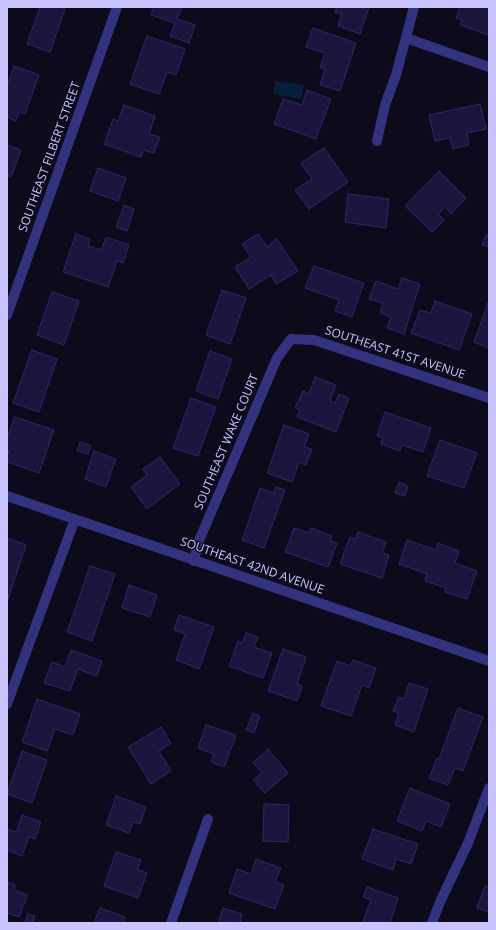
<!DOCTYPE html>
<html>
<head>
<meta charset="utf-8">
<style>
  body { margin:0 }
  #map { position:relative; width:496px; height:930px; overflow:hidden; background:#0d0a1c; font-family:"Open Sans",sans-serif }
  canvas { display:block }
  .frame { position:absolute; inset:0; border:8px solid #cac5ff; pointer-events:none }
</style>
</head>
<body>
<div id="map">
<canvas width="496" height="930"></canvas>
<div class="frame"></div>
</div>
<script>
const c = document.querySelector('canvas').getContext('2d');
c.lineJoin = 'round';
function fill(path, color) {
  c.fillStyle = color;
  c.fill(path, 'evenodd');
}
function shape(rows) {
  const path = new Path2D();
  for (const r of rows) {
    path.moveTo(r[0], r[1]);
    for (let i = 2; i < r.length; i += 2) path.lineTo(r[i], r[i + 1]);
  }
  return path;
}
function trace(path, color, width, dash) {
  c.strokeStyle = color;
  c.lineWidth = width;
  c.lineCap = dash ? 'butt' : 'round';
  c.setLineDash(dash || []);
  c.stroke(path);
}
function label(font, color, halo, rows, align = 'center') {
  c.font = font + ' "Open Sans",sans-serif';
  c.lineWidth = 3;
  c.setLineDash([]);
  c.textBaseline = 'middle';
  c.strokeStyle = halo;
  c.fillStyle = color;
  for (const [text, x, y, turn = 0] of rows) {
    c.save();
    c.translate(x, y);
    c.rotate((+turn || 0) * Math.PI / 180);
    c.textAlign = isNaN(turn) ? turn : align;
    if (halo) c.strokeText(text, 0, 0);
    c.fillText(text, 0, 0);
    c.restore();
  }
}
const water = shape([
  [275,81,304,85,301,99,273,94]
]);
const building = shape([
  [40,7,59,7,65,9,50,52,27,44,40,7],
  [154,7,182,7,177,19,195,25,189,43,170,36,175,23,151,15,154,7],
  [337,7,369,7,360,34,338,26,342,14,335,12,337,7],
  [460,7,489,7,489,35,460,25,462,20,456,18,460,7],
  [313,28,356,43,340,91,320,85,325,69,320,67,325,53,306,47,313,28],
  [147,36,185,49,176,75,167,72,159,94,130,84,147,36],
  [14,66,39,75,25,114,19,112,16,121,7,117,7,86,14,66],
  [307,90,331,99,316,139,274,124,283,99,302,105,307,90],
  [480,104,486,129,467,133,469,145,453,149,450,138,435,141,429,115,480,104],
  [124,105,155,116,149,134,160,137,154,153,143,150,141,157,104,144,113,119,118,121,124,105],
  [7,145,21,150,11,177,7,175,7,145],
  [324,148,348,182,309,209,295,190,312,179,301,163,324,148],
  [98,168,126,178,118,201,90,191,98,168],
  [439,171,466,198,451,214,445,207,438,214,444,220,432,232,405,206,439,171],
  [348,194,389,199,386,228,345,222,348,194],
  [124,205,134,209,127,231,116,227,124,205],
  [76,234,90,239,88,246,101,250,106,237,129,245,123,263,117,261,108,287,63,272,76,234],
  [258,234,267,247,277,239,298,271,276,284,271,275,249,289,235,267,251,257,242,244,258,234],
  [486,235,489,236,489,247,482,245,486,235],
  [314,266,364,283,352,317,335,311,339,300,305,288,314,266],
  [402,278,420,284,404,334,387,328,391,317,380,313,383,303,369,299,376,281,398,289,402,278],
  [222,290,246,298,230,344,206,335,222,290],
  [52,292,79,301,64,345,37,335,52,292],
  [489,300,489,348,474,342,489,300],
  [435,301,472,314,459,350,411,333,420,310,431,313,435,301],
  [32,350,57,359,39,412,13,403,32,350],
  [210,351,232,359,218,399,196,391,210,351],
  [315,377,336,385,330,401,335,403,339,394,349,398,336,432,297,417,300,410,295,408,303,391,309,394,315,377],
  [191,398,216,407,198,456,173,448,191,398],
  [385,412,431,428,423,452,402,445,400,451,381,444,383,438,377,436,385,412],
  [15,417,54,430,39,473,7,462,7,457,10,447,7,446,7,438,15,417],
  [284,425,309,434,304,447,312,449,306,465,299,462,292,482,267,473,284,425],
  [440,440,477,453,464,488,427,476,440,440],
  [80,442,91,446,88,454,77,451,80,442],
  [94,451,116,459,106,487,85,479,94,451],
  [160,457,180,484,147,509,131,487,147,475,143,469,160,457],
  [399,482,408,486,405,496,395,493,399,482],
  [276,487,285,490,264,548,242,540,260,488,274,493,276,487],
  [294,528,309,533,311,528,332,536,330,541,337,543,328,567,285,552,294,528],
  [358,532,386,542,382,553,389,555,382,578,340,564,350,537,356,539,358,532],
  [7,538,26,545,8,599,7,598,7,538],
  [407,540,436,550,438,543,459,551,455,563,477,571,467,599,445,592,446,588,425,581,427,574,399,564,407,540],
  [90,566,115,574,92,641,67,632,90,566],
  [129,585,157,595,150,617,122,608,129,585],
  [179,615,214,627,199,669,176,660,185,634,174,630,179,615],
  [246,633,258,637,254,647,272,653,263,678,229,666,238,641,242,643,246,633],
  [283,649,306,657,297,684,302,686,297,701,268,691,283,649],
  [71,650,102,661,97,676,78,669,70,691,44,683,52,662,65,667,71,650],
  [353,660,376,668,369,688,362,685,351,716,321,706,337,661,351,666,353,660],
  [409,683,428,689,414,732,395,725,399,713,393,711,399,697,404,699,409,683],
  [37,699,80,714,73,735,55,729,47,751,22,742,37,699],
  [458,708,483,717,463,771,455,768,448,785,429,778,437,758,439,759,458,708],
  [253,713,260,716,254,733,246,730,253,713],
  [206,725,236,735,224,767,211,762,214,754,198,748,206,725],
  [161,727,171,743,159,751,171,771,151,784,128,747,161,727],
  [268,749,288,773,265,793,253,780,262,773,253,763,268,749],
  [22,751,47,760,32,803,7,794,22,751],
  [410,788,450,804,441,827,426,821,422,831,397,821,410,788],
  [116,796,146,807,140,824,133,822,129,833,106,825,116,796],
  [264,804,289,805,288,842,263,841,264,804],
  [22,815,41,822,35,839,29,837,22,856,7,850,7,829,16,832,22,815],
  [373,829,418,844,411,864,396,859,393,870,362,859,373,829],
  [116,852,141,860,137,869,147,873,138,898,104,886,116,852],
  [256,859,281,868,275,882,284,885,275,909,229,893,237,869,251,874,256,859],
  [7,882,15,885,14,890,28,895,19,917,7,913,7,882],
  [485,886,489,887,489,912,477,908,485,886],
  [367,887,398,898,390,923,367,923,363,921,371,900,363,897,367,887],
  [100,908,125,917,123,923,94,923,100,908],
  [223,908,242,914,240,923,218,923,223,908],
  [28,914,35,916,32,923,25,923,28,914]
]);
const minor = shape([
  [406,38,489,67],
  [377,141,385,105,396,75,414,7],
  [7,315,117,7],
  [194,561,198,543,277,358,291,339,314,340,489,398],
  [7,704,75,519],
  [171,923,208,819],
  [432,923,440,902,468,843,489,788]
]);
const tertiary = shape([
  [7,496,489,661]
]);
const streetNames = [
  ["SOUTHEAST FILBERT STREET",50,157,-70],
  ["SOUTHEAST 41ST AVENUE",395,353,18],
  ["SOUTHEAST WAKE COURT",227,442,-67],
  ["SOUTHEAST 42ND AVENUE",252,566,19]
];
fill(water, '#081e3d');
fill(building, '#1c153e');
trace(building, '#31266b', 1);
trace(minor, '#33327e', 10);
trace(tertiary, '#33327e', 10);
label('12px', '#cac5ff', '#0d0a1c', streetNames);
</script>
</body>
</html>
